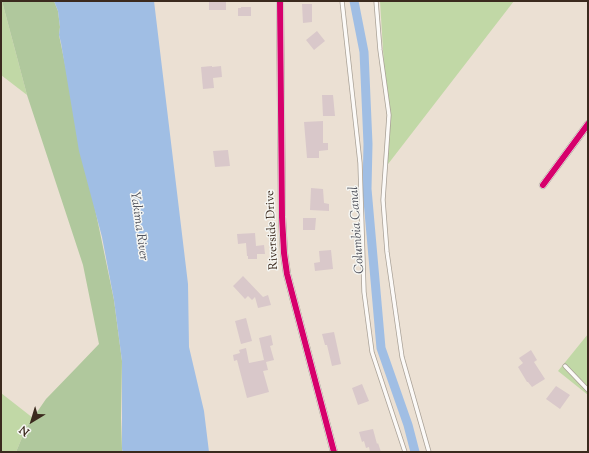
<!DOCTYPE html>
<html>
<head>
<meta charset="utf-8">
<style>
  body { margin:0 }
  #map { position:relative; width:589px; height:453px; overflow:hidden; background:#ebe0d3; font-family:"Sorts Mill Goudy",serif }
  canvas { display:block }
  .frame { position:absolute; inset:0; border:2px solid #3b2a1e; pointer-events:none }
  .north { position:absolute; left:12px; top:401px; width:40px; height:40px; -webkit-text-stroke:3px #f6f6f2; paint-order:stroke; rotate:218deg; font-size:11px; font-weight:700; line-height:16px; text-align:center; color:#3b2a1e }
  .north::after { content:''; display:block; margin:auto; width:14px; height:18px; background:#3b2a1e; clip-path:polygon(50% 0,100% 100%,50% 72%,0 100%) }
</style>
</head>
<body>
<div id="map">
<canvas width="589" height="453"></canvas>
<div class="frame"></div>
<div class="north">N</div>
</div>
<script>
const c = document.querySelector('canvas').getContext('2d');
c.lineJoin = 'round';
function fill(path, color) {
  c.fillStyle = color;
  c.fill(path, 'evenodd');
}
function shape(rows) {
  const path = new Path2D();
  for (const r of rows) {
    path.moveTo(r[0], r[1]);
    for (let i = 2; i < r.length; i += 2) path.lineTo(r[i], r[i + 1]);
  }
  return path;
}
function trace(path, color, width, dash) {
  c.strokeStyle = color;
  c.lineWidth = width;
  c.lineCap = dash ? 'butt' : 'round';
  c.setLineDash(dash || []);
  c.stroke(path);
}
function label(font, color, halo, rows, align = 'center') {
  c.font = font + ' "Sorts Mill Goudy",serif';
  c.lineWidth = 3;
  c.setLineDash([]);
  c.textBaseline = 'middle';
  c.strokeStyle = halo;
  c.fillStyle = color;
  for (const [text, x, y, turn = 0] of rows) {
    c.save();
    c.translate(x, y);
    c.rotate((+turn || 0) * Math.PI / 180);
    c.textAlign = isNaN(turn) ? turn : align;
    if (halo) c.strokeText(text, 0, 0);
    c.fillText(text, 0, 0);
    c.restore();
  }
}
const green = shape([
  [1,1,2,1,27,95,1,75],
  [380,1,514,1,385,168,388,131],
  [588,334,588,395,558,371],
  [1,393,33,418,26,428,16,452,1,452]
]);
const forest = shape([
  [2,1,54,1,58,11,60,27,59,35,114,300,122,361,121,418,122,449,123,452,16,452,26,428,46,399,77,367,99,344,83,265,27,95]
]);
const water = shape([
  [54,1,154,1,188,284,189,347,204,411,209,452,123,452,122,449,122,361,114,300,102,237,79,151,61,43,59,35,60,27,58,11]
]);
const canal = shape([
  [354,1,364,52,368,144,367,189,381,348,408,425,415,452]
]);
const building = shape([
  [209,1,226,1,226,10,209,10],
  [302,4,312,4,312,22,303,23],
  [241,7,251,7,251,16,238,16,238,8,241,8],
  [317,31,325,41,314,50,306,40],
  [212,66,212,67,221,66,222,77,213,78,214,88,203,89,201,67],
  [322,95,333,95,335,116,323,116],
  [323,121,323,143,328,143,328,150,319,151,319,158,307,158,304,122],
  [228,150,230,166,215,167,213,151],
  [311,188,323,189,324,203,329,204,329,211,310,210],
  [303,218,316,218,315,230,303,230],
  [255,233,256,246,264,245,265,254,257,254,257,259,248,259,248,256,247,256,246,243,238,244,237,234],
  [331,250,333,269,315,271,314,263,320,262,319,251],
  [243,276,263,297,268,295,271,305,258,308,255,297,252,300,248,296,245,299,233,286],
  [246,318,252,341,241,344,235,321],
  [334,332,341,364,332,366,327,345,325,345,322,334],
  [271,335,273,345,270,346,274,360,266,362,268,370,263,371,269,392,247,398,237,360,234,361,233,355,240,353,239,350,246,348,249,363,264,360,259,338],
  [531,350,537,360,534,362,545,379,532,387,528,382,527,382,518,367,523,363,519,358],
  [362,384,369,401,358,405,352,388],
  [556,386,570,395,560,409,546,399],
  [373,429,377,444,378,443,381,452,370,452,369,447,366,448,364,441,362,442,359,432]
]);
const service = shape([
  [342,1,360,163,364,292,372,352,405,452],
  [376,1,380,50,389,115,383,200,387,252,402,357,429,452],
  [565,366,588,390]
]);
const minor = shape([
  [280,1,282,217,284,253,287,274,293,297,334,452],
  [543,185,588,124]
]);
const cycleway = shape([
  [280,1,282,217,284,253,287,274,293,297,334,452],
  [543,185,588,124]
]);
const streetNames = [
  ["Riverside Drive",273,230,-93]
];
const waterNames = [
  ["Yakima River",138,226,82],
  ["Columbia Canal",358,230,-94]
];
fill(green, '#c1d8a6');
fill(forest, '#b0c89d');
fill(water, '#a0bee4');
trace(canal, '#a0bee4', 9);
fill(building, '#d9c8ca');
trace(service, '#a8a096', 5);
trace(minor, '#a8a096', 8);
trace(service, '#fcfaf8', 3.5);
trace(minor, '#fcfaf8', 7);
trace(cycleway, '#d6006c', 6);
label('12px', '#3b2a1e', '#f6f6f2', streetNames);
label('italic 13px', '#50525c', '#f6f6f2', waterNames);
</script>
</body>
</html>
